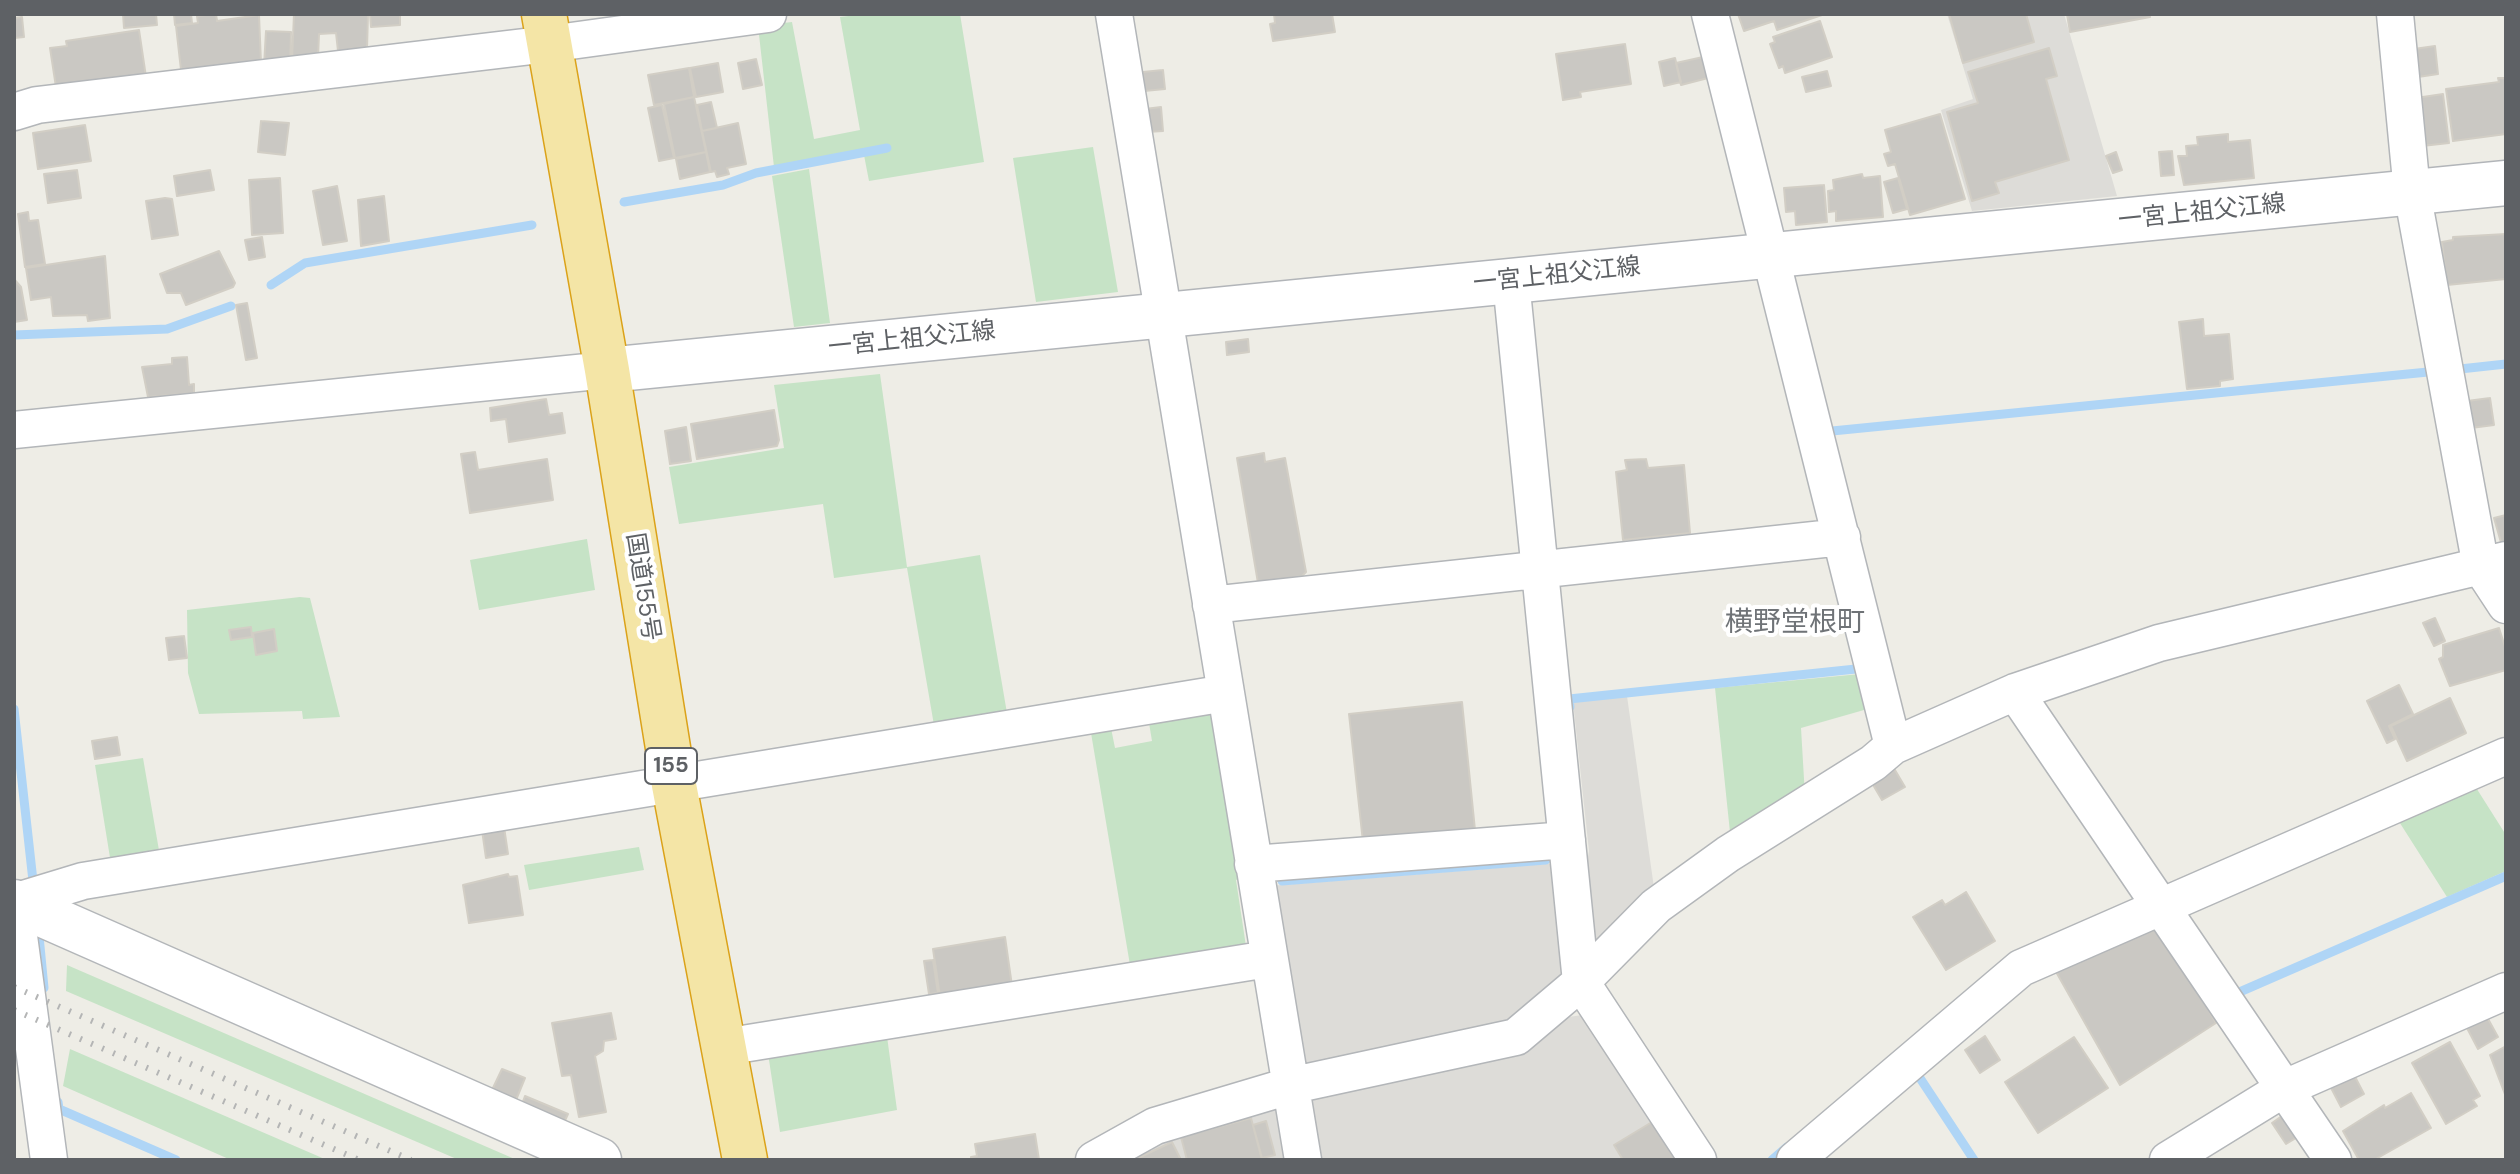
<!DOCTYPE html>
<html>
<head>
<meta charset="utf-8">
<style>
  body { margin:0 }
  #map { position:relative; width:2520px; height:1174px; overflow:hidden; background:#eeede6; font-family:"DM Sans",sans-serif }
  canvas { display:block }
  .frame { position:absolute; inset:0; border:16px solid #5e6165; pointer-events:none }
</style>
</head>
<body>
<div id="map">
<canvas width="2520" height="1174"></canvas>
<div class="frame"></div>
</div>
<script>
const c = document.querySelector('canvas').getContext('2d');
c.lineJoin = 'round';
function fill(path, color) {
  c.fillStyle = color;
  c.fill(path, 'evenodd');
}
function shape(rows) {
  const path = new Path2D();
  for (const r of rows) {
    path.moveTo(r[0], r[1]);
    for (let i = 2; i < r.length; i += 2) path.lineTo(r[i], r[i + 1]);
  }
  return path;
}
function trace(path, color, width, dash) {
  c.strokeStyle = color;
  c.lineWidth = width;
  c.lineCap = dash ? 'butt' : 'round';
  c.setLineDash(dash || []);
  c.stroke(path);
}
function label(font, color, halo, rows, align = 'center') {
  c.font = font + ' "DM Sans","Noto Sans JP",sans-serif';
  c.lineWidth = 8;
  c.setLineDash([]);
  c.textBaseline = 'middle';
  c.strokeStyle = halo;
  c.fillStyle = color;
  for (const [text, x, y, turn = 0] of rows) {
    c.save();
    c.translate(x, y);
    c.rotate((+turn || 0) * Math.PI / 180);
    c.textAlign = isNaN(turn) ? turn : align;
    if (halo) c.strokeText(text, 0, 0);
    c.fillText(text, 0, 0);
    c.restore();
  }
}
const industrial = shape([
  [1947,14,2064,14,2117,196,1972,211,1941,110,1973,99],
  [1627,696,1655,895,1598,954,1582,889,1589,851,1573,702],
  [1558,863,1569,985,1508,1031,1307,1069,1298,1061,1269,886],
  [1591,1014,1691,1160,1314,1160,1304,1107,1313,1091,1560,1018],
  [1271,1103,1283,1110,1292,1160,1111,1160]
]);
const green = shape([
  [865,14,960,14,984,162,869,181,863,150,774,167,758,26,792,22,814,139,860,130,840,17],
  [1093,147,1118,292,1036,302,1013,158],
  [809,169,830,323,794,327,772,176],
  [880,374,907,567,980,555,1008,719,935,731,907,568,834,578,823,504,679,524,669,467,784,448,774,385],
  [587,539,595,590,479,610,470,560],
  [300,597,310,598,340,717,303,719,302,711,199,714,188,673,187,610],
  [1860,674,1871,708,1801,728,1805,796,1731,842,1715,688],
  [1203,707,1217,714,1243,878,1236,880,1247,953,1131,971,1090,727,1110,723,1115,748,1152,741,1148,717],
  [143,758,161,862,112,870,95,765],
  [2475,786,2506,835,2506,871,2447,897,2398,820],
  [639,847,644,870,529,890,524,865],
  [67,965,517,1160,459,1160,66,991],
  [886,1029,897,1110,780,1132,767,1047],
  [70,1049,327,1160,231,1160,63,1086]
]);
const stream = shape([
  [624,202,723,185,756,173,887,148],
  [271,285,305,263,532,225],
  [14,335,167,329,231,306],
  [2460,369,2506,364],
  [1832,431,2428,372],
  [1570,707,1569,699,1856,669],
  [14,709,33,881],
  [1282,881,1546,860],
  [39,936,44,988],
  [2235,994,2506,876],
  [1914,1069,1974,1160],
  [58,1102,59,1109,176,1160],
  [1772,1160,1787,1147]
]);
const building = shape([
  [123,14,156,14,157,25,124,28,123,14],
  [174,14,191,14,192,23,175,25,174,14],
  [216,14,217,21,259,15,261,63,181,70,176,26,198,23,197,16,216,14],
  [294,14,368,14,367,49,338,51,336,33,319,34,318,58,292,60,294,14],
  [370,14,400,14,400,25,371,27,370,14],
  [1274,14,1332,14,1335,32,1273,41,1270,24,1275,23,1274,14],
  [1738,14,1825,14,1777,30,1774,21,1744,31,1738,14],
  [1949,14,2026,14,2034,42,1963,63,1949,14],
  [2067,14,2149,14,2150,17,2070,32,2067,14],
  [22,17,24,37,14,38,14,18,22,17],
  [1820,21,1832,57,1785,73,1783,66,1779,68,1770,44,1775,42,1773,37,1820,21],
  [139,30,146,77,56,87,50,48,67,46,66,41,139,30],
  [266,31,291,32,290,67,264,66,266,31],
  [1625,44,1631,84,1580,92,1581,97,1563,100,1556,54,1625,44],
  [2435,46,2438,74,2418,77,2414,49,2435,46],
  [2049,48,2057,76,2046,79,2069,160,1995,182,1999,193,1972,201,1947,112,1978,103,1968,72,2049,48],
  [1703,57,1708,78,1681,85,1676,63,1703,57],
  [1675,58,1681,82,1664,86,1659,62,1675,58],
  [756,59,762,85,743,89,738,63,756,59],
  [718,63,723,92,696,97,690,68,718,63],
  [689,68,694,97,654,105,648,75,689,68],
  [1163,70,1165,89,1144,91,1143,72,1163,70],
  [1827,71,1831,86,1806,92,1802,77,1827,71],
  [2498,78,2506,78,2506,134,2453,141,2446,89,2499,82,2498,78],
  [2443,94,2449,143,2422,146,2416,98,2443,94],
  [694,97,706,152,675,158,664,104,694,97],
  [711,102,717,128,702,131,697,105,711,102],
  [662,105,674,158,659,161,648,108,662,105],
  [1161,107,1163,131,1147,132,1145,109,1161,107],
  [1940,114,1965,199,1910,215,1895,164,1888,166,1884,154,1891,152,1885,130,1940,114],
  [261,121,289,123,285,155,258,152,261,121],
  [738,123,746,164,727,168,729,174,717,177,715,171,711,172,702,131,738,123],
  [85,125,91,161,38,169,33,133,85,125],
  [2228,134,2228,142,2250,140,2254,178,2184,185,2178,156,2187,156,2186,146,2198,145,2197,137,2228,134],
  [2172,151,2174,175,2161,176,2159,152,2172,151],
  [706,152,710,172,680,179,676,159,706,152],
  [2116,152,2122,170,2113,173,2106,156,2116,152],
  [77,170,81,198,48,203,44,174,77,170],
  [210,170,214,190,177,196,174,176,210,170],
  [1862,174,1863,178,1880,176,1883,217,1836,221,1836,211,1829,212,1828,191,1834,190,1833,180,1862,174],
  [280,178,283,233,252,235,249,180,280,178],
  [1898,178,1907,209,1893,213,1884,182,1898,178],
  [1824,185,1827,222,1796,225,1795,211,1786,212,1784,188,1824,185],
  [337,186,347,241,323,245,313,191,337,186],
  [384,196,389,241,361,246,358,200,384,196],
  [165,198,172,199,178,235,152,239,146,201,165,198],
  [28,212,29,221,38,220,45,264,25,267,18,214,28,212],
  [2506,234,2506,279,2447,285,2442,242,2453,240,2453,237,2506,234],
  [262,237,265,257,249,260,245,240,262,237],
  [219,251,235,283,233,287,186,305,181,293,167,293,160,274,219,251],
  [105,256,110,318,88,321,87,315,53,316,51,297,31,300,26,268,105,256],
  [14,279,21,287,27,320,14,322,14,279],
  [247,303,257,358,246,360,236,305,247,303],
  [2203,319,2204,336,2229,334,2233,379,2220,381,2220,386,2187,389,2179,322,2203,319],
  [1248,339,1249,352,1227,355,1226,342,1248,339],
  [187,357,189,385,194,384,194,393,148,397,142,367,172,364,172,358,187,357],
  [2490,398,2494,425,2471,428,2467,401,2490,398],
  [546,399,549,415,562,413,565,433,509,442,506,419,491,421,490,408,546,399],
  [774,410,779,440,777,446,697,459,691,424,774,410],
  [686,427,691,461,670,464,665,431,686,427],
  [475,452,478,470,547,459,553,500,470,513,461,454,475,452],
  [1264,453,1265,462,1285,458,1306,572,1302,576,1258,583,1237,458,1264,453],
  [1646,459,1648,468,1684,465,1690,533,1623,540,1616,472,1627,470,1625,460,1646,459],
  [2506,515,2506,545,2502,546,2494,518,2506,515],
  [2435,618,2445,641,2434,646,2423,623,2435,618],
  [251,627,252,637,231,640,229,630,251,627],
  [2499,628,2506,650,2506,670,2450,686,2439,659,2443,657,2443,645,2499,628],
  [274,629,277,651,256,655,253,633,274,629],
  [184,636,187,658,169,660,166,638,184,636],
  [2399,685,2413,714,2389,726,2395,739,2387,743,2367,701,2399,685],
  [2450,698,2466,733,2407,761,2391,726,2450,698],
  [1462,702,1475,830,1363,842,1349,714,1462,702],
  [117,737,120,755,95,759,92,741,117,737],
  [1892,765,1905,787,1882,800,1869,778,1892,765],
  [504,827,508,854,486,858,482,830,504,827],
  [508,874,509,877,517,876,523,915,469,923,463,885,508,874],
  [1966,892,1995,941,1946,970,1913,917,1942,900,1945,905,1966,892],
  [2160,925,2216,1023,2120,1085,2055,970,2160,925],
  [1005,937,1012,986,940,997,933,949,1005,937],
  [933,960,938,993,929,994,924,961,933,960],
  [611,1013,616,1039,604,1041,603,1051,595,1056,606,1112,579,1117,571,1075,562,1076,552,1023,611,1013],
  [2487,1017,2498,1037,2478,1049,2467,1028,2487,1017],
  [1985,1036,2000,1060,1980,1073,1965,1050,1985,1036],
  [2074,1037,2108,1088,2038,1133,2005,1082,2074,1037],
  [2450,1042,2480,1096,2473,1100,2477,1106,2446,1124,2412,1063,2450,1042],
  [2506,1046,2506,1097,2490,1055,2506,1046],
  [502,1069,525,1078,516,1100,492,1090,502,1069],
  [2352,1071,2364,1094,2341,1107,2329,1084,2352,1071],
  [2411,1093,2431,1128,2374,1160,2359,1160,2343,1131,2384,1105,2385,1108,2411,1093],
  [525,1096,568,1114,563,1125,521,1107,525,1096],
  [2286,1113,2301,1135,2286,1144,2272,1123,2286,1113],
  [1251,1118,1262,1160,1187,1160,1181,1137,1251,1118],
  [1266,1121,1275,1155,1262,1158,1253,1125,1266,1121],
  [1652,1122,1677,1160,1623,1160,1614,1145,1652,1122],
  [1035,1134,1039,1160,971,1160,971,1157,977,1156,975,1144,1035,1134],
  [1172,1142,1181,1160,1134,1160,1172,1142]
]);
const minor = shape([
  [1114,14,1303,1160],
  [1710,14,1893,746],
  [2395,14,2412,192,2481,567,2506,605],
  [14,112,37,105,549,44,768,14],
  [1511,281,1581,982,1698,1160],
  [14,430,607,370],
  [1211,605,1842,537],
  [2015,692,2333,1160],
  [1253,864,1567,840],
  [14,899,49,1160],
  [14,902,83,881,1226,693],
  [724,1047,1268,959],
  [1094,1160,1155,1126,1289,1086,1516,1037,1581,982,1656,906,1728,854,1873,763,1893,746,2015,692,2159,643,2506,560],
  [1795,1160,2021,968,2506,756],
  [2168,1160,2285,1088,2506,991]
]);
const tertiary = shape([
  [14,902,599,1160]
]);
const secondary = shape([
  [607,370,2506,183]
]);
const trunk = shape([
  [544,14,607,370,674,785,745,1160]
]);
const rail = shape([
  [14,987,411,1160],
  [14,1010,359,1160]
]);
const shields = [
  [671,766,52]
];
const shieldNames = [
  ["155",671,766]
];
const streetNames = [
  ["一宮上祖父江線",2202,213,-6],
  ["一宮上祖父江線",1557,276,-6],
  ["一宮上祖父江線",912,340,-6],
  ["国道155号",642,587,81]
];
const quarterNames = [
  ["横野堂根町",1795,624]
];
fill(industrial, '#dddcd8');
fill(green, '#c6e3c6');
trace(stream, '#afd5f6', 9);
fill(building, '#cac8c3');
trace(building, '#d2cec5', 2);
trace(minor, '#b3b6b9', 39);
trace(tertiary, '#b3b6b9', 47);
trace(secondary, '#b2b5b9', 47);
trace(trunk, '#dba219', 47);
trace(minor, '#fff', 36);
trace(tertiary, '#fff', 44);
trace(secondary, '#fff', 44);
trace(trunk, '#f4e5a6', 44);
trace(rail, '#b4b5b5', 6, [2, 10]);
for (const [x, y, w] of shields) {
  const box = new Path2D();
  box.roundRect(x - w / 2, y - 18, w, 36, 6);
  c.fillStyle = '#fff';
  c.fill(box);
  trace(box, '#5e6165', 2);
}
label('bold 22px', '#5e6165', null, shieldNames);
label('24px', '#5e6165', '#fff', streetNames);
label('28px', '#6f7377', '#fff', quarterNames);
</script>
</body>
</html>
